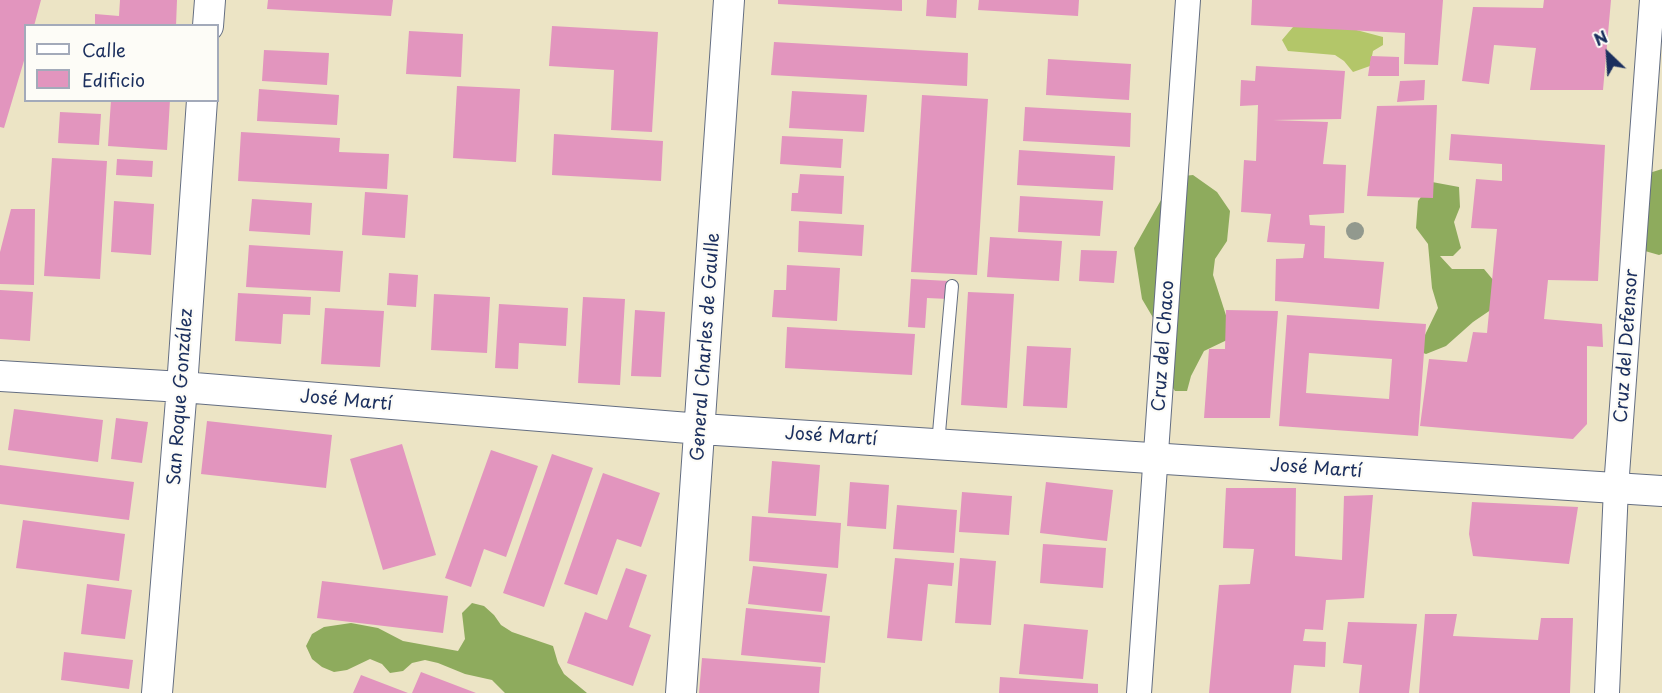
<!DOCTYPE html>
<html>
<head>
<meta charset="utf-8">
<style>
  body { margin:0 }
  #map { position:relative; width:1662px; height:693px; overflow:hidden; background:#ece4c5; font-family:"Playpen Sans",sans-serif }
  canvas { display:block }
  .legend { position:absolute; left:24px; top:24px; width:195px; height:78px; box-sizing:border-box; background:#fdfcf7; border:2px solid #a3aaba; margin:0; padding:8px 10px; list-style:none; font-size:18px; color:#1b2f5e }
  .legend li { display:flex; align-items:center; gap:12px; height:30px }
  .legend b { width:30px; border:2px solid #a3aaba }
  .north { position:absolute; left:1578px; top:24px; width:60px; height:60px; -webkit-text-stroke:4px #fdfcf7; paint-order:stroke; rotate:335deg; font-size:16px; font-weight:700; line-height:24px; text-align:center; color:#1b2f5e }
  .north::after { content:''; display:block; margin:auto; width:21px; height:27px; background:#1b2f5e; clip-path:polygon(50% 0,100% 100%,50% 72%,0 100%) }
</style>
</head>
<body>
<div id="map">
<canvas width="1662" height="693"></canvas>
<ul class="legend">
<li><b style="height:8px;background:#fff"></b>Calle</li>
<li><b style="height:16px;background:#e295be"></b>Edificio</li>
</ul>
<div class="north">N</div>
</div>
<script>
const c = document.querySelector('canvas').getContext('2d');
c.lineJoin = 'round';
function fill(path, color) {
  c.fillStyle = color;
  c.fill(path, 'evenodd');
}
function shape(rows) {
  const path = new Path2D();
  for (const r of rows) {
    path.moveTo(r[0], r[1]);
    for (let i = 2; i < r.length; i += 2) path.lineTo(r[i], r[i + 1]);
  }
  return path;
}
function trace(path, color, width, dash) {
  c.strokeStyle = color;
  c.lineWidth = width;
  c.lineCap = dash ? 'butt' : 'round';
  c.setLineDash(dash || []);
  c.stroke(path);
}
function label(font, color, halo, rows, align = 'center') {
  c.font = font + ' "Playpen Sans",sans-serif';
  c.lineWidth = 4.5;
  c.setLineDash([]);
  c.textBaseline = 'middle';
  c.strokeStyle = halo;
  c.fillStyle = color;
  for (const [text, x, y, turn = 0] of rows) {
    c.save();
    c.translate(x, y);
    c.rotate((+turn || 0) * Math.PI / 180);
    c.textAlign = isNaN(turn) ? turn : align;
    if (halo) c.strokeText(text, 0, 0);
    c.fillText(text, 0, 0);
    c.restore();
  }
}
const green = shape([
  [1293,27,1345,27,1383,37,1383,45,1373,51,1370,66,1353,72,1344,61,1335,55,1288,51,1282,40]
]);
const forest = shape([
  [1662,169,1662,254,1659,255,1638,249,1643,175],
  [1193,175,1217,192,1230,211,1227,241,1215,259,1213,275,1232,334,1227,340,1204,351,1191,376,1187,391,1175,391,1171,385,1168,343,1142,299,1134,248,1174,177],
  [1432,182,1459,187,1460,207,1454,222,1461,248,1453,256,1440,256,1452,269,1484,269,1494,281,1501,303,1473,322,1446,346,1426,354,1415,350,1423,339,1438,308,1432,288,1428,244,1416,228,1418,201],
  [472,603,484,606,494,615,501,625,512,632,553,646,558,663,564,674,587,693,505,693,492,680,465,674,438,663,425,660,412,663,403,671,390,673,382,664,370,659,347,670,334,672,322,667,312,659,306,646,312,634,324,627,351,623,378,628,403,641,458,651,465,639,462,613]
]);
const building = shape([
  [0,0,41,0,34,26,26,26,26,54,4,128,0,127],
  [120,0,177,0,176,26,95,26,95,14,119,16],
  [268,0,393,0,391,16,267,9],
  [778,0,902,0,902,11,778,4],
  [927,0,957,0,956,18,926,16],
  [979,0,1079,0,1078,16,978,10],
  [1252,0,1443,0,1438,65,1404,64,1405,33,1251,25],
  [1544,0,1611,0,1603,90,1530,90,1536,48,1494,45,1489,84,1462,81,1473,7,1543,8],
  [552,26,658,32,652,132,611,130,614,70,549,66],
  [409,31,463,34,461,77,406,74],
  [774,42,968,53,967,86,771,75],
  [264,50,329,53,327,85,262,81],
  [1371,56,1399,57,1399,76,1368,76],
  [1048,59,1131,64,1129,100,1046,95],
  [1256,66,1345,71,1341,119,1273,120,1328,122,1323,164,1346,165,1344,213,1309,215,1310,225,1325,226,1324,258,1384,262,1379,309,1275,301,1276,259,1303,258,1305,244,1267,242,1271,214,1241,212,1244,160,1256,161,1258,105,1240,106,1241,80,1255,81],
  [1425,80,1424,100,1397,102,1400,81],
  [457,86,520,89,516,162,453,158],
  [259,89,339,95,337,125,257,121],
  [792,91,867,95,864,132,789,128],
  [922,95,988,99,977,275,911,272],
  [111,100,170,100,167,150,108,146],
  [1437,105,1433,198,1367,196,1377,106],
  [1025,107,1131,113,1130,147,1023,141],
  [60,112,101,114,99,145,58,143],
  [241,132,340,138,339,152,389,154,387,189,238,181],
  [554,134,663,141,661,181,552,175],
  [1451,134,1605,145,1598,281,1548,280,1544,319,1602,324,1603,347,1587,346,1587,424,1573,439,1420,426,1429,359,1467,362,1473,332,1487,333,1497,229,1471,228,1476,179,1502,181,1502,164,1449,160],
  [782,136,843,139,841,168,780,164],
  [1019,150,1115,156,1113,190,1017,185],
  [52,158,107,161,100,279,44,276],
  [117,159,153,161,152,177,116,175],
  [800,174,844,176,842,214,791,211,792,193,798,193],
  [365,192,408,195,405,238,362,235],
  [1020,196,1103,201,1100,236,1018,232],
  [252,199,312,203,310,235,249,231],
  [114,201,154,204,151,255,111,252],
  [11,209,35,209,34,285,0,284,0,252],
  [799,221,864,225,862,256,798,252],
  [990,237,1062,241,1059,281,987,277],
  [249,245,343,251,340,292,246,287],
  [1081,250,1117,251,1114,283,1079,281],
  [787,265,840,268,837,321,772,317,774,290,786,290],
  [389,273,418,275,416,307,387,305],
  [911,279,949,281,948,299,927,298,925,328,908,327],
  [0,290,33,292,30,341,0,339],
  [968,292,1014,294,1007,408,961,405],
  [238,293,311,297,310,315,283,314,281,344,235,341],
  [434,294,490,297,487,353,431,350],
  [583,297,625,299,620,385,578,383],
  [499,304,568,308,566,346,519,343,518,369,495,368],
  [325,308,384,311,380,367,321,364],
  [635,310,665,312,661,377,631,376],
  [1226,310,1278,311,1270,418,1204,418,1209,349,1225,349],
  [1287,315,1426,324,1418,436,1279,426],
  [1309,353,1392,359,1389,399,1306,393],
  [787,327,915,334,912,375,785,368],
  [1027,346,1071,348,1067,408,1023,406],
  [14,409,103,420,98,462,8,450],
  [116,418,148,422,142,463,111,459],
  [207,421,332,435,326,488,201,474],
  [402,444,436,555,383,570,350,459],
  [491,450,538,466,506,557,484,549,471,587,445,578],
  [552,454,593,468,544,607,503,593],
  [772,461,820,465,816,516,768,513],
  [0,465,134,482,129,520,0,504],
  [603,473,660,493,641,547,617,539,597,595,564,584],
  [850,482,889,485,886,529,847,526],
  [1046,482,1113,490,1107,541,1040,533],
  [1226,488,1296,488,1295,556,1342,560,1344,496,1373,495,1364,598,1326,600,1323,630,1305,629,1303,641,1326,642,1325,667,1294,665,1291,693,1209,693,1219,585,1250,584,1254,549,1223,548],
  [962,492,1012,496,1009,535,959,532],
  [1472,502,1578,507,1569,564,1473,556,1469,534],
  [897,505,957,510,954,553,893,549],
  [752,516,841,523,838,568,749,561],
  [23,520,125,534,119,581,16,568],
  [1043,544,1106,548,1103,588,1040,583],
  [895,558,954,563,952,586,928,584,922,641,887,638],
  [960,558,996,561,991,625,955,623],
  [753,566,827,574,822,612,748,604],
  [626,568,647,575,629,627,651,635,633,686,567,663,585,612,607,620],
  [322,581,448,596,443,633,317,618],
  [87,584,132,590,125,639,81,634],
  [746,608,830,616,825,663,741,655],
  [1425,614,1457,614,1453,636,1538,640,1541,618,1573,618,1570,693,1419,693],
  [1348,622,1417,624,1409,693,1359,693,1362,665,1343,663],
  [1024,624,1088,630,1083,679,1019,674],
  [64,652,133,660,129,689,61,680],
  [702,658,821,667,819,693,699,693],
  [421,672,476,693,412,693],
  [361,675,408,693,353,693],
  [1000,677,1098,684,1098,693,999,693]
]);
const service = shape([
  [938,444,952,286]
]);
const minor = shape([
  [1139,693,1188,0],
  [1607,693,1616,488,1652,0]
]);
const tertiary = shape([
  [208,26,210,0],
  [0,376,182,387,701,429,1662,491],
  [157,693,182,387,202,100],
  [681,693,729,0]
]);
const trees = [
  [1355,231]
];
const streetNames = [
  ["Cruz del Chaco",1164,346,-86],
  ["Cruz del Defensor",1627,346,-86],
  ["General Charles de Gaulle",706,347,-86],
  ["San Roque González",181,397,-86],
  ["José Martí",346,401,5],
  ["José Martí",831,437,4],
  ["José Martí",1316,469,4]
];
fill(green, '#b3c669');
fill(forest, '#8eab5d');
fill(building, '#e295be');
trace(service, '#646e82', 14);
trace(minor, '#646e82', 26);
trace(tertiary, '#646e82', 32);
trace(service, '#fff', 12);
trace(minor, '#fff', 24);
trace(tertiary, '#fff', 30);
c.fillStyle = '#92998e';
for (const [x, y] of trees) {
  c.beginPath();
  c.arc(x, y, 9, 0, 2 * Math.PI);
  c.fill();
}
label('18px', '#1b2f5e', '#fdfcf7', streetNames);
</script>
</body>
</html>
